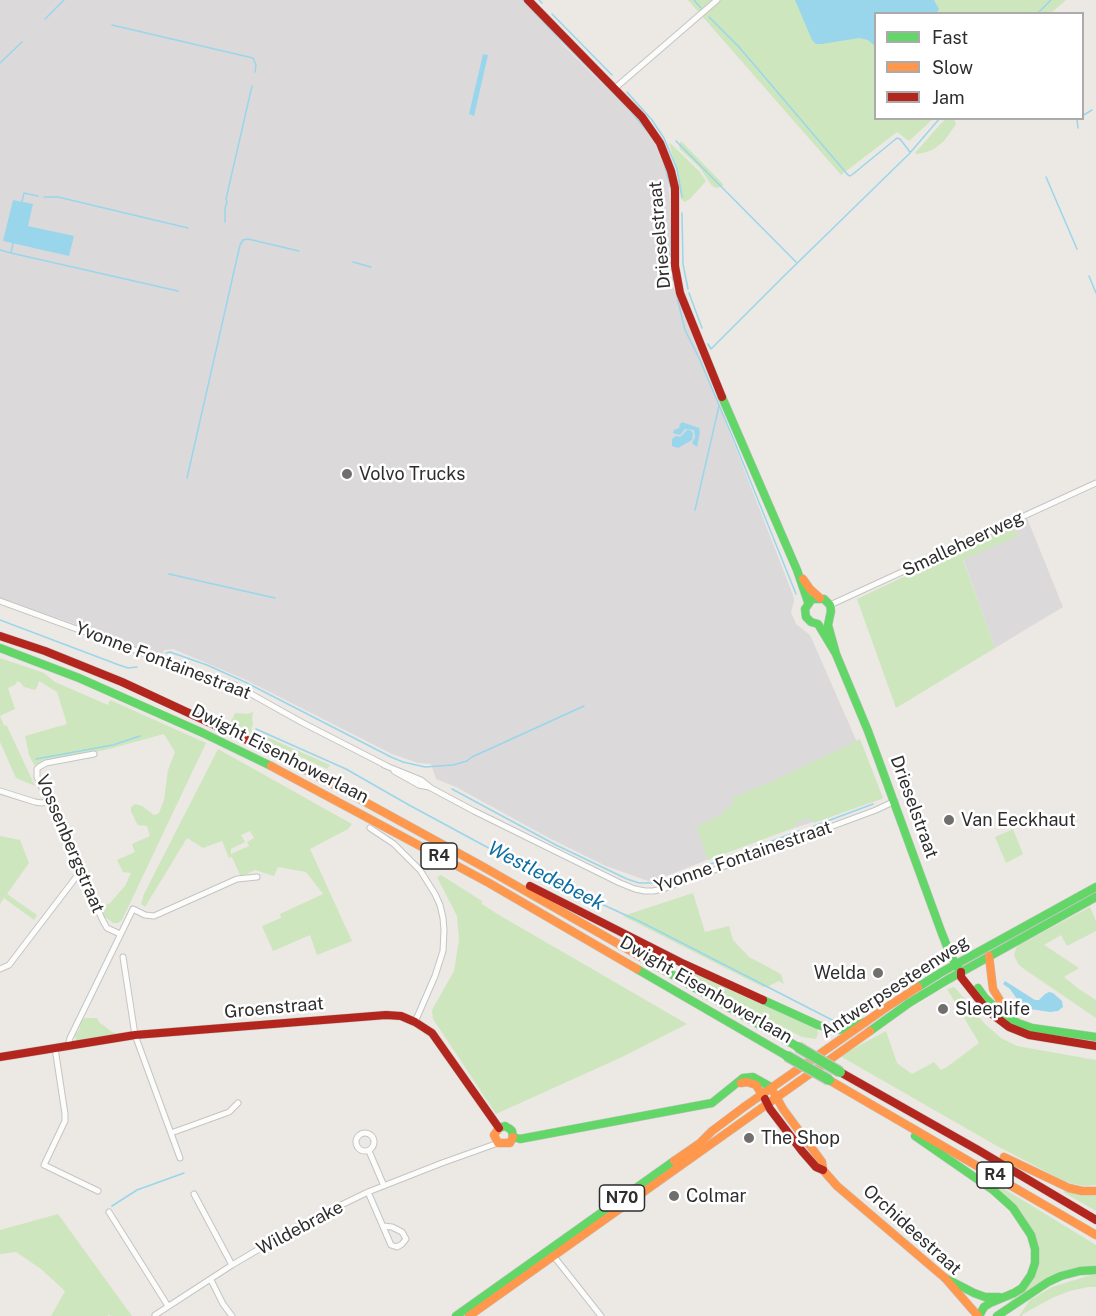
<!DOCTYPE html>
<html>
<head>
<meta charset="utf-8">
<style>
  body { margin:0 }
  #map { position:relative; width:1096px; height:1316px; overflow:hidden; background:#ece8e4; font-family:"Public Sans",sans-serif }
  canvas { display:block }
  .legend { position:absolute; left:874px; top:12px; width:210px; height:108px; box-sizing:border-box; background:#fff; border:2px solid #ababab; margin:0; padding:8px 10px; list-style:none; font-size:18px; color:#2e2e2e }
  .legend li { display:flex; align-items:center; gap:12px; height:30px }
  .legend b { width:30px; border:2px solid #ababab }
</style>
</head>
<body>
<div id="map">
<canvas width="1096" height="1316"></canvas>
<ul class="legend">
<li><b style="height:8px;background:#63d668"></b>Fast</li>
<li><b style="height:8px;background:#ff974d"></b>Slow</li>
<li><b style="height:8px;background:#b3261e"></b>Jam</li>
</ul>
</div>
<script>
const c = document.querySelector('canvas').getContext('2d');
c.lineJoin = 'round';
function fill(path, color) {
  c.fillStyle = color;
  c.fill(path, 'evenodd');
}
function shape(rows) {
  const path = new Path2D();
  for (const r of rows) {
    if (r.length === 3) {
      path.moveTo(r[0] + r[2], r[1]);
      path.arc(r[0], r[1], r[2], 0, 2 * Math.PI);
      continue;
    }
    path.moveTo(r[0], r[1]);
    for (let i = 2; i < r.length; i += 2) path.lineTo(r[i], r[i + 1]);
  }
  return path;
}
function trace(path, color, width, dash) {
  c.strokeStyle = color;
  c.lineWidth = width;
  c.lineCap = dash ? 'butt' : 'round';
  c.setLineDash(dash || []);
  c.stroke(path);
}
function label(font, color, halo, rows, align = 'center') {
  c.font = font + ' "Public Sans",sans-serif';
  c.lineWidth = 5;
  c.setLineDash([]);
  c.textBaseline = 'middle';
  c.strokeStyle = halo;
  c.fillStyle = color;
  for (const [text, x, y, turn = 0] of rows) {
    c.save();
    c.translate(x, y);
    c.rotate((+turn || 0) * Math.PI / 180);
    c.textAlign = isNaN(turn) ? turn : align;
    if (halo) c.strokeText(text, 0, 0);
    c.fillText(text, 0, 0);
    c.restore();
  }
}
const industrial = shape([
  [0,0,523,0,568,50,638,119,656,144,667,175,670,201,670,279,793,595,794,601,791,612,796,624,810,635,882,799,755,841,651,882,606,866,549,838,456,787,436,779,431,764,418,763,392,754,244,679,173,649,164,650,162,656,125,644,72,623,0,598],
  [1027,518,1063,607,995,648,963,559,1018,536,1012,525]
]);
const green = shape([
  [688,0,1066,0,1051,13,876,14,876,118,933,119,909,141,897,132,841,175],
  [945,119,954,119,956,124,944,141,934,149,927,152,917,154,915,153],
  [681,141,724,185,717,188,712,186,700,168,680,149,679,145],
  [669,142,699,171,706,181,691,198,685,202,681,199,678,177],
  [1012,525,1018,536,963,560,995,648,896,708,857,599],
  [0,658,44,673,55,682,108,705,110,700,206,743,122,920,118,923,113,923,105,917,101,907,110,903,125,886,131,873,123,872,117,860,135,852,132,844,150,836,147,826,138,825,136,822,131,811,131,807,135,804,142,806,154,815,159,813,164,800,168,770,175,752,164,734,109,749,34,765,29,755,25,736,67,724,57,692,39,681,37,687,35,690,24,687,20,682,17,681,15,685,8,688,15,709,0,716,4,725,7,726,35,786,16,778,0,742],
  [253,712,252,719,253,724,251,730,330,765,327,769,230,724,235,713,247,714],
  [860,739,883,798,814,823,811,818,795,823,796,827,708,860,696,827,723,814,723,811,733,805,732,798,782,777],
  [218,749,352,824,348,829,310,849,352,941,317,955,310,935,273,951,262,926,281,918,280,914,323,894,306,872,278,867,274,876,255,870,241,877,232,857,229,858,222,841,203,848,187,838,145,907,141,904,144,894],
  [250,831,254,838,247,842,249,846,231,854,231,849,245,842,241,835],
  [1013,829,1023,854,1006,863,995,837],
  [0,836,20,840,29,863,7,894,37,915,34,920,4,898,0,904],
  [441,875,482,901,482,904,499,915,687,1024,622,1057,496,1114,433,1019,432,1010,454,971,459,940,457,916,437,877],
  [693,893,705,932,729,926,733,940,749,957,781,974,784,984,779,981,767,987,763,987,623,916],
  [1090,907,1096,921,1096,931,1067,946,1061,935,1044,945,1079,968,1064,977,1079,989,1096,1000,1096,1018,1024,969,1018,964,1014,955,1016,948,1019,945],
  [696,972,817,1029,818,1034,816,1039,802,1037,749,1010,693,978],
  [954,987,967,1001,984,1023,1001,1038,1017,1046,1096,1060,1096,1185,1085,1186,1074,1184,1062,1180,997,1146,840,1056,886,1031,897,1063,912,1074,934,1062,941,1070,947,1067,979,1043,947,989],
  [85,1018,97,1018,99,1022,112,1032,120,1034,79,1041,76,1040,75,1035,79,1030,81,1021],
  [998,1185,1096,1245,1096,1265,1010,1303,1009,1301,1020,1294,1039,1256,997,1186],
  [1065,1191,1096,1196,1096,1211,1063,1192],
  [58,1214,132,1316,112,1316,108,1315,108,1316,51,1316,65,1291,41,1269,16,1252,0,1254,0,1230],
  [1091,1275,1096,1275,1096,1287,1088,1287,1070,1291,1054,1297,1023,1314,1022,1316,1019,1316,1030,1300,1052,1287]
]);
const water = shape([
  [795,0,934,0,939,9,937,13,876,14,875,46,868,40,859,38,822,44,816,44,812,40],
  [483,54,488,55,474,116,469,114],
  [13,200,33,204,28,226,74,236,69,256,3,241],
  [682,422,699,428,700,432,697,447,692,443,695,437,694,430,685,429,680,435,673,433,674,430,679,428,680,424],
  [687,430,690,430,693,433,692,440,678,448,672,446,672,439,676,436,680,437],
  [1005,981,1035,1000,1039,1000,1045,994,1049,992,1053,993,1062,1001,1063,1007,1058,1011,1050,1012,1023,1008,1019,1005,1017,999,1010,989,1003,984]
]);
const stream = shape([
  [523,0,552,31,630,110,646,130],
  [539,0,542,3],
  [694,0,701,8],
  [552,14,612,75],
  [1037,14,1051,0],
  [709,17,739,47,848,175,850,176,853,174,897,138,900,139,910,152],
  [45,19,64,0],
  [112,25,253,58,256,65,255,72],
  [0,63,22,42],
  [627,92,652,120,664,138,677,169,682,197],
  [1082,116,1092,110],
  [1077,120,1078,128],
  [676,141,796,262],
  [663,160,672,193],
  [1046,177,1077,249],
  [44,197,58,197,188,228],
  [22,202,24,193,38,196],
  [672,206,670,254,673,280],
  [682,213,683,264,688,289],
  [225,222,225,208,227,202,226,199,252,86],
  [13,243,11,253,178,291],
  [0,250,11,253],
  [353,262,371,267],
  [1089,276,1096,293],
  [689,293,702,328],
  [677,297,685,330,700,360,733,438,796,594],
  [708,344,711,349,785,275,909,154,940,118],
  [187,478,240,245,243,240,248,239,299,251],
  [695,510,719,406],
  [169,574,275,598],
  [0,620,119,665,128,668,137,667],
  [166,653,170,652,207,665,245,682,391,757,403,762,425,767,453,765,467,761,472,757,584,706],
  [256,729,346,769,409,805,546,879,641,922,836,1022],
  [36,759,113,745,140,736],
  [452,789,556,845,627,879,639,883,656,883,667,881,698,868],
  [814,826,873,804],
  [708,865,799,831],
  [112,1206,137,1190,184,1173]
]);
const street = shape([
  [614,89,717,0],
  [0,601,214,679,235,685,303,723,387,766],
  [830,605,1096,483],
  [94,754,46,763,39,767,37,769,37,777,103,921,107,928,120,934],
  [384,765,421,780,431,788,474,811,620,883,635,889,645,891,653,891,663,889,876,810,895,801],
  [394,771,419,785,429,787],
  [0,791,35,802,42,803,47,801],
  [370,828,394,844,420,870,435,894,440,905,443,918,444,930,443,951,435,976,415,1022],
  [123,957,135,1035,180,1158],
  [0,969,9,965,80,872],
  [68,1046,70,1038,133,909,145,915,154,916,237,879,257,877],
  [55,1048,65,1114,65,1121,44,1165,98,1191],
  [365,1142,9],
  [171,1133,229,1112,238,1103],
  [369,1151,384,1186],
  [368,1192,391,1245,397,1247,402,1244,406,1239,402,1232,392,1227,383,1226],
  [194,1194,232,1265],
  [109,1212,168,1306],
  [552,1254,601,1316],
  [211,1280,223,1304,232,1316],
  [155,1315,232,1265,298,1226,368,1192,442,1163,498,1143]
]);
const fast = shape([
  [722,397,797,570,808,602],
  [0,648,79,678,203,733,271,766],
  [836,654,828,625,831,611,830,605,824,599,812,599,805,609,806,617,811,622,818,624,836,654,868,731,941,931,950,954,958,968],
  [637,969,787,1056],
  [664,970,798,1047],
  [918,987,942,972,1096,887],
  [978,988,985,998,1004,1015,1018,1023,1032,1028,1096,1037],
  [763,1000,818,1025,836,1030,846,1029,865,1022],
  [870,1031,909,1003,947,980,1096,897],
  [499,1128,505,1126,510,1129,512,1131,513,1137],
  [915,1136,993,1190,1013,1208,1031,1235,1035,1249,1035,1263,1031,1275,1022,1288,1014,1293,990,1303,984,1307,979,1316],
  [513,1137,520,1139,712,1103,743,1078,753,1077,769,1086,771,1089],
  [945,1278,974,1293,985,1297,999,1297],
  [456,1316,674,1161],
  [997,1316,1048,1282,1061,1276,1080,1271,1096,1270]
]);
const slow = shape([
  [803,579,810,589,820,598],
  [277,755,336,786,480,865,664,970],
  [271,766,489,883,637,969],
  [989,956,993,989,1004,1007,1010,1011],
  [829,1080,1096,1235],
  [741,1083,747,1082,756,1085,762,1095],
  [774,1093,783,1109,822,1162,823,1170,837,1186,945,1278,978,1316],
  [499,1128,494,1135,498,1143,510,1143,513,1137],
  [1004,1157,1069,1188,1082,1191,1096,1191],
  [674,1161,700,1143,712,1131,744,1107,887,1007,918,987],
  [469,1316,870,1031]
]);
const jam = shape([
  [528,0,642,117,660,143,671,171,675,188,675,266,680,293,722,397],
  [0,636,45,651,122,682,247,740,277,755],
  [530,886,684,964,763,1000],
  [961,972,961,977,988,1011,1009,1027,1029,1035,1096,1046],
  [0,1057,135,1035,386,1015,401,1016,415,1022,432,1033,499,1128],
  [840,1072,978,1150,1096,1220],
  [765,1099,770,1109,802,1151,816,1167,823,1170]
]);
const fastBridge = shape([
  [798,1047,840,1072],
  [787,1056,829,1080]
]);
const markers = [
  [347,474,6,"#706f6e"],
  [949,820,6,"#706f6e"],
  [878,973,6,"#706f6e"],
  [943,1009,6,"#706f6e"],
  [749,1138,6,"#706f6e"],
  [674,1196,6,"#706f6e"]
];
const shields = [
  [439,856,36],
  [995,1175,36],
  [622,1198,45]
];
const shieldNames = [
  ["R4",439,856],
  ["R4",995,1175],
  ["N70",622,1198]
];
const streetNames = [
  ["Drieselstraat",660,235,-95],
  ["Smalleheerweg",963,544,-25],
  ["Yvonne Fontainestraat",163,661,21],
  ["Dwight Eisenhowerlaan",280,754,27],
  ["Drieselstraat",914,807,70],
  ["Vossenbergstraat",70,844,67],
  ["Yvonne Fontainestraat",743,857,-19],
  ["Antwerpsesteenweg",895,987,-33],
  ["Dwight Eisenhowerlaan",706,990,30],
  ["Groenstraat",274,1008,-5],
  ["Wildebrake",300,1228,-28],
  ["Orchideestraat",912,1230,42]
];
const poiNames = [
  ["Volvo Trucks",359,474],
  ["Van Eeckhaut",961,820],
  ["Welda",866,973,"right"],
  ["Sleeplife",955,1009],
  ["The Shop",761,1138],
  ["Colmar",686,1196]
];
const waterNames = [
  ["Westledebeek",546,876,27]
];
fill(industrial, '#dcd9db');
fill(green, '#cee6be');
fill(water, '#99d6ec');
trace(stream, '#99d6ec', 1.5);
trace(street, '#c5c4c5', 7);
trace(fast, '#c5c4c5', 9);
trace(slow, '#c5c4c5', 9);
trace(jam, '#c5c4c5', 9);
trace(street, '#fcfcfb', 5);
trace(fast, '#63d668', 8);
trace(slow, '#ff974d', 8);
trace(jam, '#b3261e', 8);
trace(fastBridge, '#c6c5c4', 12, []);
trace(fastBridge, '#63d668', 10);
for (const [x, y, r, color] of markers) {
  const dot = new Path2D();
  dot.arc(x, y, r, 0, 2 * Math.PI);
  c.fillStyle = color;
  c.fill(dot);
  trace(dot, '#fff', 2);
}
for (const [x, y, w] of shields) {
  const box = new Path2D();
  box.roundRect(x - w / 2, y - 13, w, 26, 4.5);
  c.fillStyle = '#fff';
  c.fill(box);
  trace(box, '#2e2e2e', 1.5);
}
label('bold 16px', '#2e2e2e', null, shieldNames);
label('18px', '#2e2e2e', '#fff', streetNames);
label('18px', '#2e2e2e', '#fff', poiNames, 'left');
label('italic 20px', '#0d6fa3', '#fff', waterNames);
</script>
</body>
</html>
